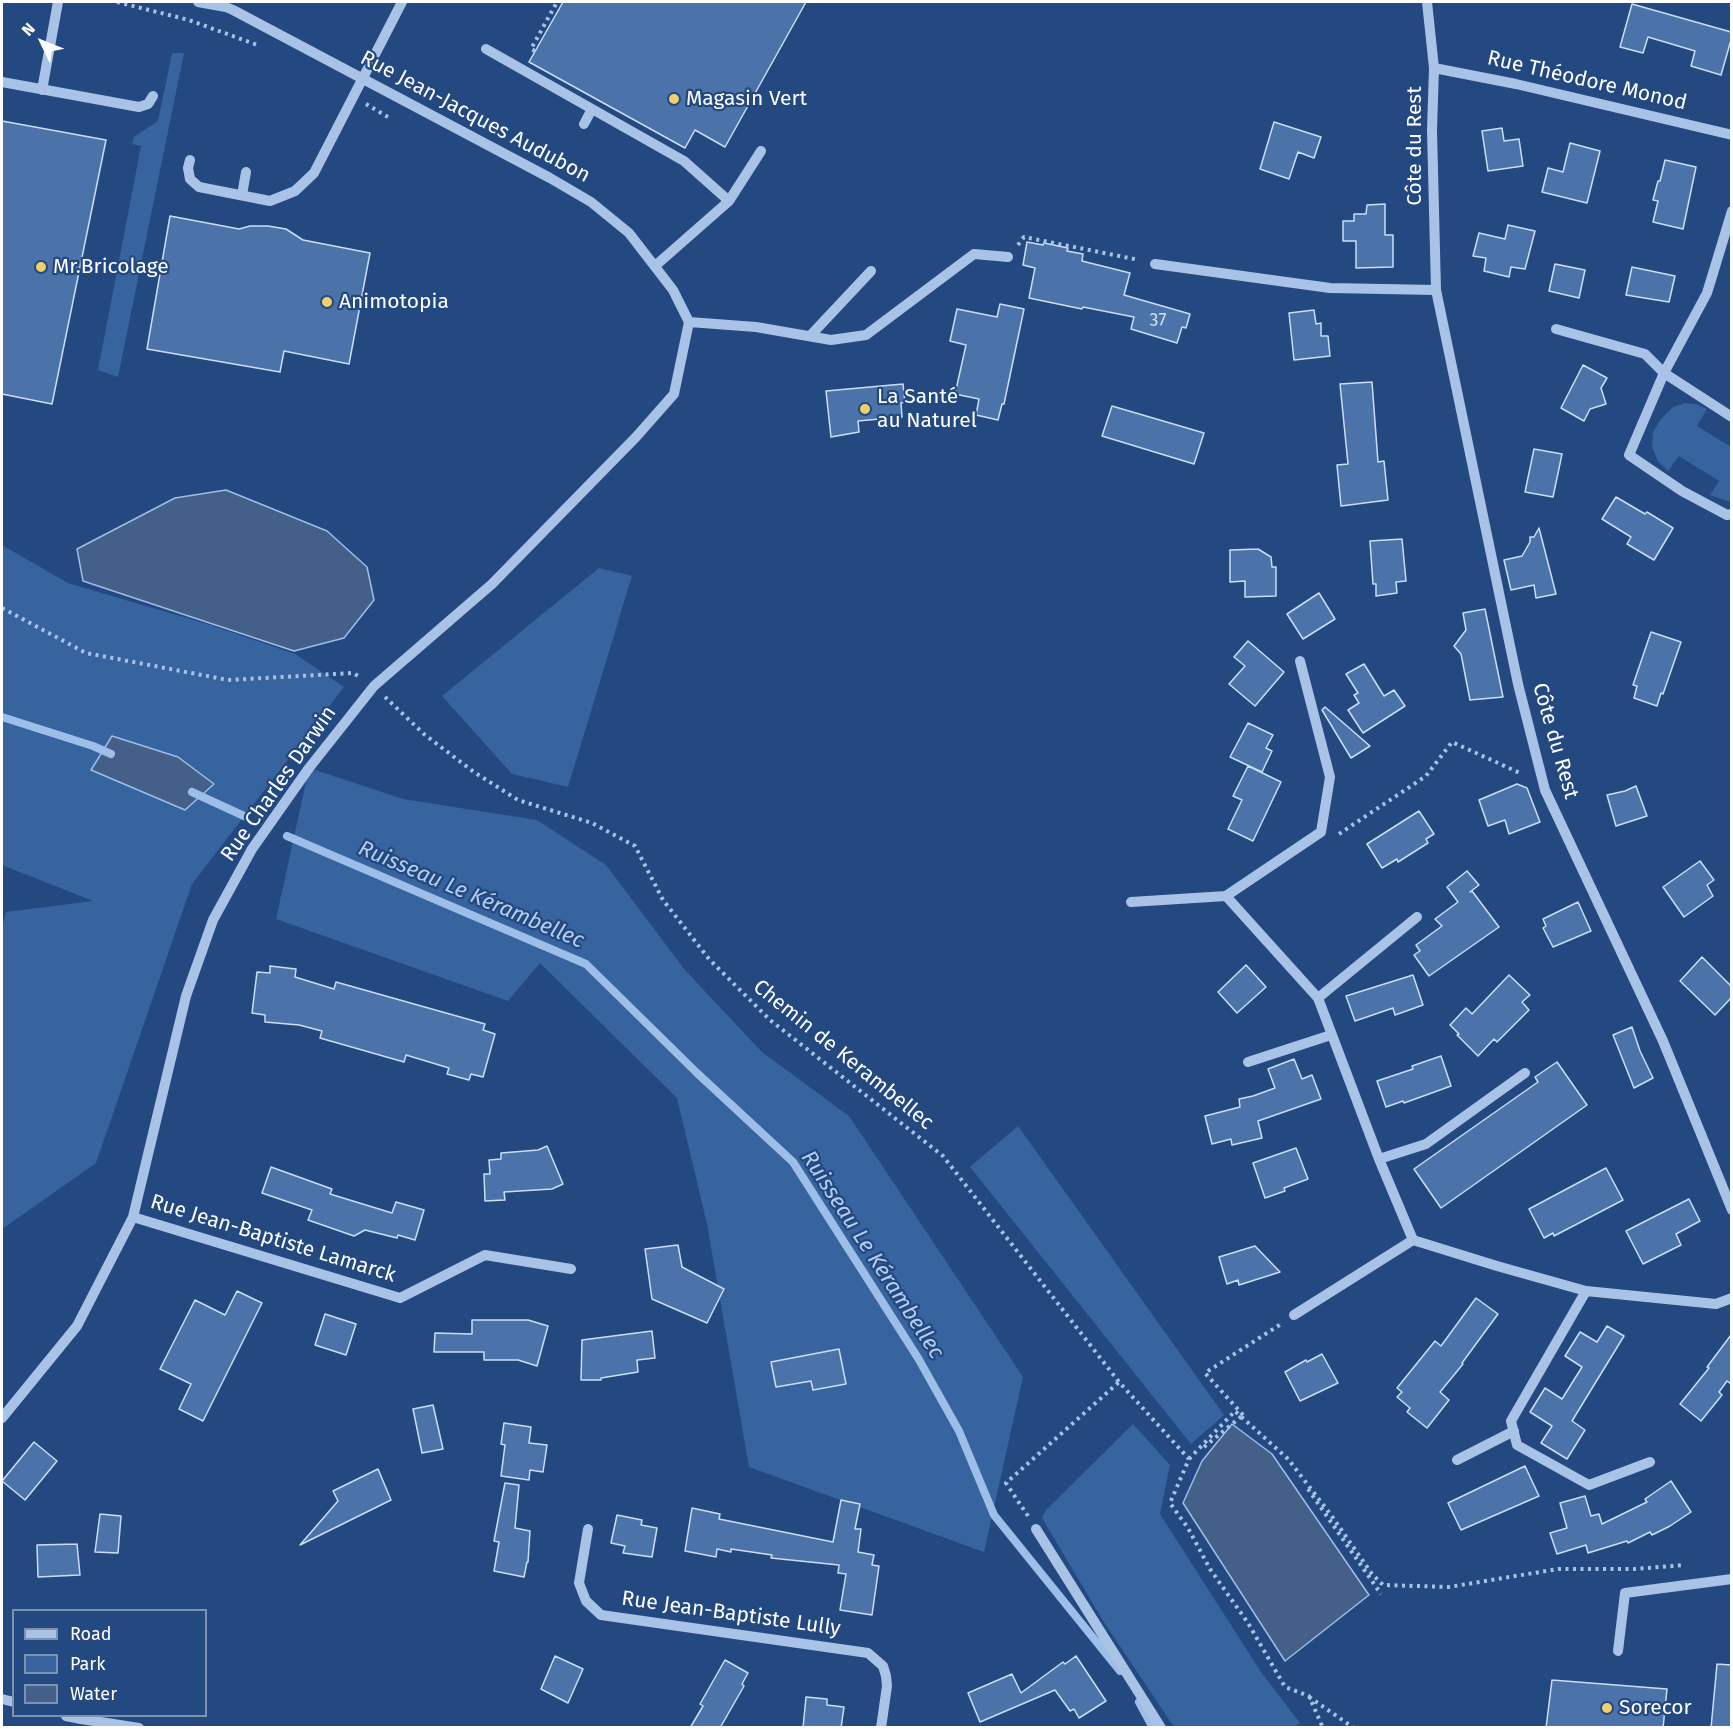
<!DOCTYPE html>
<html>
<head>
<meta charset="utf-8">
<style>
  body { margin:0 }
  #map { position:relative; width:1733px; height:1729px; overflow:hidden; background:#234980; font-family:"Fira Sans",sans-serif }
  canvas { display:block }
  .frame { position:absolute; inset:0; border:3px solid #fff; pointer-events:none }
  .legend { position:absolute; left:12px; top:1609px; width:195px; height:108px; box-sizing:border-box; background:#234980; border:2px solid #7b92b3; margin:0; padding:8px 10px; list-style:none; font-size:18px; color:#fff }
  .legend li { display:flex; align-items:center; gap:12px; height:30px }
  .legend b { width:30px; border:2px solid #7b92b3 }
  .north { position:absolute; left:12px; top:12px; width:60px; height:60px; -webkit-text-stroke:4px #234980; paint-order:stroke; rotate:313deg; font-size:16px; font-weight:700; line-height:24px; text-align:center; color:#fff }
  .north::after { content:''; display:block; margin:auto; width:21px; height:27px; background:#fff; clip-path:polygon(50% 0,100% 100%,50% 72%,0 100%) }
</style>
</head>
<body>
<div id="map">
<canvas width="1733" height="1729"></canvas>
<div class="frame"></div>
<ul class="legend">
<li><b style="height:8px;background:#a9c3e7"></b>Road</li>
<li><b style="height:16px;background:#37639e"></b>Park</li>
<li><b style="height:16px;background:#446088"></b>Water</li>
</ul>
<div class="north">N</div>
</div>
<script>
const c = document.querySelector('canvas').getContext('2d');
c.lineJoin = 'round';
function fill(path, color) {
  c.fillStyle = color;
  c.fill(path, 'evenodd');
}
function shape(rows) {
  const path = new Path2D();
  for (const r of rows) {
    path.moveTo(r[0], r[1]);
    for (let i = 2; i < r.length; i += 2) path.lineTo(r[i], r[i + 1]);
  }
  return path;
}
function trace(path, color, width, dash) {
  c.strokeStyle = color;
  c.lineWidth = width;
  c.lineCap = dash ? 'butt' : 'round';
  c.setLineDash(dash || []);
  c.stroke(path);
}
function label(font, color, halo, rows, align = 'center') {
  c.font = font + ' "Fira Sans",sans-serif';
  c.lineWidth = 4.5;
  c.setLineDash([]);
  c.textBaseline = 'middle';
  c.strokeStyle = halo;
  c.fillStyle = color;
  for (const [text, x, y, turn = 0] of rows) {
    c.save();
    c.translate(x, y);
    c.rotate((+turn || 0) * Math.PI / 180);
    c.textAlign = isNaN(turn) ? turn : align;
    if (halo) c.strokeText(text, 0, 0);
    c.fillText(text, 0, 0);
    c.restore();
  }
}
const green = shape([
  [172,53,184,53,118,377,98,370,141,146,132,144,134,137,158,121],
  [1685,403,1696,404,1707,409,1697,426,1731,447,1731,502,1710,495,1719,481,1679,456,1668,471,1658,461,1652,447,1653,432,1661,419,1673,407],
  [2,545,68,583,207,624,295,654,344,687,192,884,96,1163,2,1229,2,927,6,912,93,901,2,865],
  [599,568,632,576,568,787,512,774,442,696],
  [309,768,403,799,537,820,606,865,685,970,762,1052,849,1116,1023,1377,984,1552,749,1467,707,1224,677,1098,540,963,508,1001,276,919],
  [1018,1126,1224,1415,1191,1444,970,1167],
  [1133,1424,1170,1465,1160,1514,1261,1672,1300,1723,1294,1727,1174,1727,1105,1624,1042,1518,1046,1510]
]);
const water = shape([
  [226,490,327,531,367,567,374,600,344,638,294,651,83,581,77,549,175,498,226,490],
  [112,736,178,757,214,784,185,810,91,770,112,736],
  [1232,1424,1272,1454,1369,1595,1285,1661,1183,1503,1202,1461,1232,1424]
]);
const stream = shape([
  [2,717,93,746,111,754],
  [192,792,244,816],
  [287,836,586,964,697,1073,793,1162,918,1358,959,1431,994,1515,1120,1671],
  [1139,1702,1153,1728]
]);
const building = shape([
  [563,2,806,2,725,147,695,130,685,148,529,62,563,2],
  [1632,4,1731,32,1731,40,1721,75,1691,66,1695,51,1648,37,1643,53,1620,47,1632,4],
  [2,121,106,140,52,404,2,394,2,121],
  [1274,122,1321,137,1314,158,1298,152,1289,179,1260,169,1274,122],
  [1502,128,1504,141,1519,139,1523,166,1488,171,1482,131,1502,128],
  [1570,143,1600,151,1587,203,1542,192,1548,168,1563,172,1570,143],
  [1665,160,1696,167,1683,229,1653,222,1658,201,1653,200,1658,181,1660,181,1665,160],
  [1385,204,1385,235,1393,235,1393,267,1356,268,1356,241,1343,241,1343,221,1354,221,1354,214,1366,214,1367,205,1385,204],
  [170,216,239,229,250,226,268,226,286,229,303,240,370,253,349,364,284,351,280,372,147,349,170,216],
  [1508,225,1535,231,1525,269,1511,267,1509,277,1484,271,1486,258,1473,256,1479,233,1505,239,1508,225],
  [1027,242,1043,245,1044,243,1068,248,1067,251,1083,254,1082,261,1130,273,1124,295,1190,314,1186,328,1182,327,1177,343,1131,329,1134,317,1083,307,1082,309,1029,298,1035,268,1023,265,1027,242],
  [1555,264,1585,270,1579,298,1549,291,1555,264],
  [1632,267,1675,276,1669,302,1626,295,1632,267],
  [1000,304,1024,309,1004,404,1002,404,998,420,976,415,979,399,955,394,966,345,950,341,957,309,997,317,1000,304],
  [1314,310,1316,324,1321,323,1321,336,1328,336,1330,356,1294,360,1289,313,1314,310],
  [1583,365,1607,378,1601,388,1606,404,1590,409,1584,421,1561,408,1583,365],
  [1372,382,1378,462,1384,461,1388,500,1341,506,1337,465,1348,464,1340,384,1372,382],
  [903,384,905,402,901,403,902,417,858,421,859,432,831,437,826,391,903,384],
  [1112,406,1204,433,1194,464,1102,436,1112,406],
  [1534,449,1562,454,1553,497,1525,492,1534,449],
  [1616,497,1645,514,1647,512,1673,528,1654,560,1627,544,1631,537,1602,519,1616,497],
  [1539,528,1556,594,1536,598,1534,585,1511,590,1504,560,1522,556,1530,542,1530,537,1534,537,1539,528],
  [1402,539,1406,581,1396,582,1397,593,1376,596,1376,584,1373,584,1370,541,1402,539],
  [1258,549,1271,557,1272,567,1276,567,1276,596,1245,597,1245,581,1230,582,1230,550,1258,549],
  [1319,593,1335,619,1303,639,1287,614,1319,593],
  [1485,609,1503,697,1470,700,1461,654,1454,646,1466,630,1463,613,1485,609],
  [1651,632,1681,642,1663,694,1661,693,1657,706,1634,698,1637,686,1633,685,1651,632],
  [1248,641,1284,672,1255,706,1229,684,1245,666,1234,657,1248,641],
  [1364,664,1384,696,1394,690,1405,706,1363,733,1348,710,1359,703,1354,695,1358,693,1346,674,1364,664],
  [1325,707,1370,746,1351,758,1322,710,1325,707],
  [1248,723,1273,735,1266,748,1272,751,1262,772,1230,757,1248,723],
  [1248,766,1281,782,1253,841,1228,829,1242,800,1233,796,1248,766],
  [1517,784,1527,788,1540,822,1509,834,1505,820,1488,826,1479,800,1517,784],
  [1636,786,1647,816,1616,826,1607,795,1625,791,1636,786],
  [1419,811,1434,834,1426,839,1428,843,1398,862,1397,859,1382,868,1367,844,1419,811],
  [1700,861,1714,880,1707,885,1713,896,1684,917,1663,887,1700,861],
  [1467,871,1479,885,1470,892,1472,891,1499,927,1429,976,1414,955,1420,951,1416,945,1442,926,1435,919,1458,902,1447,887,1467,871],
  [1578,902,1591,931,1553,947,1543,928,1546,926,1543,919,1578,902],
  [1702,957,1731,986,1731,998,1715,1015,1680,981,1702,957],
  [1246,965,1266,987,1237,1013,1218,992,1246,965],
  [270,966,296,969,295,977,334,989,336,982,485,1024,483,1030,495,1034,483,1077,471,1074,469,1080,447,1074,449,1068,406,1055,404,1062,320,1038,322,1031,299,1025,265,1022,265,1015,252,1013,257,972,270,973,270,966],
  [1413,975,1423,1005,1395,1015,1393,1008,1355,1021,1346,996,1413,975],
  [1509,975,1530,995,1522,1002,1529,1010,1497,1042,1494,1039,1478,1056,1457,1035,1459,1034,1450,1025,1466,1008,1472,1014,1509,975],
  [1632,1027,1640,1051,1653,1078,1634,1088,1613,1035,1632,1027],
  [1441,1056,1451,1086,1404,1103,1403,1101,1386,1107,1377,1081,1413,1069,1412,1066,1441,1056],
  [1294,1059,1302,1079,1312,1075,1321,1099,1258,1121,1262,1138,1232,1145,1231,1139,1212,1144,1205,1116,1240,1107,1239,1099,1253,1096,1275,1088,1268,1069,1294,1059],
  [1557,1062,1587,1105,1441,1208,1414,1169,1538,1082,1535,1077,1557,1062],
  [547,1146,563,1184,552,1189,504,1192,505,1200,485,1201,484,1174,490,1174,489,1160,501,1159,501,1153,538,1150,547,1146],
  [1296,1148,1308,1179,1284,1188,1285,1191,1265,1198,1253,1163,1296,1148],
  [271,1167,332,1189,330,1194,392,1213,396,1202,424,1210,415,1240,398,1235,397,1238,365,1230,354,1236,308,1220,312,1210,262,1193,271,1167],
  [1606,1168,1623,1200,1554,1236,1553,1233,1544,1238,1529,1209,1606,1168],
  [1689,1199,1700,1221,1676,1234,1681,1245,1643,1264,1626,1231,1689,1199],
  [678,1245,682,1267,724,1289,707,1323,652,1299,645,1249,678,1245],
  [1255,1246,1280,1272,1239,1285,1238,1280,1227,1284,1219,1257,1255,1246],
  [237,1291,262,1303,203,1421,179,1409,191,1384,160,1369,195,1300,225,1315,237,1291],
  [1476,1298,1498,1314,1462,1363,1463,1364,1440,1392,1449,1400,1427,1428,1407,1412,1410,1408,1397,1397,1402,1392,1397,1388,1435,1341,1441,1346,1476,1298],
  [325,1314,356,1324,346,1355,315,1345,325,1314],
  [472,1320,528,1320,548,1326,537,1366,518,1360,484,1360,484,1352,434,1352,435,1333,472,1334,472,1320],
  [1607,1326,1624,1336,1572,1421,1585,1430,1567,1459,1541,1443,1552,1426,1530,1412,1545,1388,1562,1399,1582,1367,1565,1356,1580,1332,1597,1342,1607,1326],
  [652,1331,655,1358,637,1360,638,1372,601,1378,601,1380,581,1380,582,1340,652,1331],
  [1731,1335,1731,1384,1727,1381,1719,1392,1722,1395,1701,1421,1680,1404,1709,1368,1707,1367,1731,1335],
  [839,1349,846,1384,813,1390,811,1381,776,1387,771,1362,839,1349],
  [1322,1354,1338,1383,1300,1401,1285,1372,1306,1360,1307,1362,1322,1354],
  [433,1405,443,1449,422,1453,413,1409,433,1405],
  [504,1423,531,1427,529,1443,547,1445,543,1472,530,1470,529,1480,501,1476,505,1445,501,1444,504,1423],
  [34,1442,57,1461,25,1500,2,1481,34,1442],
  [1525,1466,1539,1496,1461,1530,1448,1503,1525,1466],
  [378,1469,391,1500,300,1545,338,1501,333,1491,378,1469],
  [1671,1481,1691,1512,1670,1526,1652,1535,1650,1532,1628,1543,1627,1541,1588,1553,1586,1545,1557,1554,1550,1533,1567,1528,1560,1503,1585,1496,1591,1516,1599,1514,1602,1524,1647,1502,1645,1499,1671,1481],
  [505,1483,519,1485,515,1528,530,1531,528,1562,527,1562,524,1577,494,1571,499,1542,494,1541,505,1483],
  [841,1500,860,1504,855,1529,861,1529,858,1552,874,1555,872,1565,879,1566,872,1615,840,1610,846,1574,838,1573,839,1565,771,1558,772,1555,731,1549,731,1552,717,1549,716,1557,685,1551,692,1508,720,1514,719,1519,833,1542,841,1500],
  [100,1514,121,1516,118,1553,95,1552,100,1514],
  [617,1515,642,1520,641,1525,657,1528,652,1557,623,1553,625,1546,611,1543,617,1515],
  [77,1544,80,1575,38,1577,37,1545,77,1544],
  [555,1656,583,1669,568,1703,541,1689,555,1656],
  [1076,1656,1106,1701,1079,1718,1074,1709,1070,1711,1055,1690,980,1722,968,1693,1012,1674,1021,1693,1063,1662,1065,1664,1076,1656],
  [725,1660,748,1673,742,1684,744,1686,720,1728,690,1728,703,1706,700,1704,725,1660],
  [1717,1664,1731,1665,1731,1728,1711,1728,1717,1664],
  [1552,1680,1667,1689,1663,1728,1546,1728,1552,1680],
  [806,1697,827,1699,827,1705,844,1707,841,1728,803,1728,806,1697]
]);
const path = shape([
  [117,2,189,20,260,46],
  [535,51,531,49,557,2],
  [366,104,388,117],
  [1018,245,1024,237,1139,260],
  [2,608,86,653,228,680,353,673,360,677],
  [385,697,425,735,474,772,518,800,592,823,635,846,663,900,709,959,770,1020,943,1156,1119,1382,1189,1459,1170,1503,1188,1528,1210,1569,1248,1623,1285,1687,1309,1696,1323,1728],
  [1339,834,1426,776,1452,742,1522,774],
  [1243,1415,1205,1373,1281,1324],
  [1204,1447,1242,1416],
  [1189,1459,1235,1411,1288,1459,1331,1515,1372,1574,1383,1585,1449,1587,1558,1569,1634,1569,1685,1565],
  [1308,1489,1381,1594],
  [1028,1516,1006,1483,1119,1382],
  [1309,1697,1354,1728]
]);
const minor = shape([
  [198,2,226,7,233,10,550,178,591,202,629,233,673,290,689,322],
  [1427,2,1434,68,1432,130,1436,290,1518,684,1545,790,1663,1041,1732,1210],
  [486,49,684,161,729,201,655,266],
  [1434,68,1516,84,1732,135],
  [2,82,139,107,148,104,153,96],
  [42,90,58,2],
  [584,124,592,109],
  [190,160,188,168,190,179,199,187,270,201,295,191,314,173,402,2],
  [242,195,246,172],
  [729,201,761,151],
  [1732,211,1707,293,1664,373,1629,455,1682,491,1727,515,1732,514],
  [1155,264,1330,288,1436,290],
  [689,322,756,327,831,340,866,335,974,254,1008,257],
  [1556,329,1645,354,1664,373,1732,417],
  [810,336,871,271],
  [1226,896,1321,832,1330,777,1300,661],
  [1131,902,1226,896,1318,998,1379,1159,1413,1240,1497,1266,1586,1291,1716,1304,1732,1298],
  [1318,998,1417,917],
  [1248,1062,1331,1035],
  [1379,1159,1426,1144,1525,1073],
  [133,1217,400,1298,485,1255,571,1269],
  [1586,1291,1511,1421,1517,1445,1589,1485,1650,1462],
  [1294,1315,1413,1240],
  [2,1418,77,1326,133,1217,186,996,213,920,252,849,309,768,374,686,492,584,636,437,674,394,689,322],
  [1457,1460,1514,1431],
  [588,1529,579,1583,586,1601,601,1615,868,1653,883,1666,886,1676,887,1686,881,1728],
  [1036,1529,1161,1728],
  [1618,1651,1625,1593,1732,1579],
  [2,1699,14,1702],
  [66,1716,81,1719,139,1728]
]);
const markers = [
  [674,99,6,"#f2ce6c"],
  [41,267,6,"#f2ce6c"],
  [327,302,6,"#f2ce6c"],
  [865,409,6,"#f2ce6c"],
  [1607,1708,6,"#f2ce6c"]
];
const numberNames = [
  ["37",1158,321]
];
const streetNames = [
  ["Rue Théodore Monod",1587,81,13],
  ["Rue Jean-Jacques Audubon",475,117,28],
  ["Côte du Rest",1415,146,-90],
  ["Côte du Rest",1555,741,74],
  ["Rue Charles Darwin",279,784,-55],
  ["Chemin de Kerambellec",843,1055,39],
  ["Rue Jean-Baptiste Lamarck",273,1239,17],
  ["Rue Jean-Baptiste Lully",731,1614,8]
];
const poiNames = [
  ["Magasin Vert",686,99],
  ["Mr.Bricolage",53,267],
  ["Animotopia",339,302],
  ["La Santé",877,397],
  ["au Naturel",877,421],
  ["Sorecor",1619,1708]
];
const waterNames = [
  ["Ruisseau Le Kérambellec",471,895,23],
  ["Ruisseau Le Kérambellec",872,1255,57]
];
fill(green, '#37639e');
fill(water, '#446088');
trace(water, '#9dbee8', 1.5);
trace(stream, '#9dbee8', 8);
fill(building, '#4b73a9');
trace(building, '#ccdef5', 1.5);
trace(path, '#a9c3e7', 4, [3, 4.5]);
trace(minor, '#a9c3e7', 10);
for (const [x, y, r, color] of markers) {
  const dot = new Path2D();
  dot.arc(x, y, r, 0, 2 * Math.PI);
  c.fillStyle = color;
  c.fill(dot);
  trace(dot, '#234980', 2);
}
label('18px', '#d2dcea', null, numberNames);
label('21px', '#fff', '#234980', streetNames);
label('21px', '#fff', '#234980', poiNames, 'left');
label('italic 22px', '#b4ceef', '#234980', waterNames);
</script>
</body>
</html>
